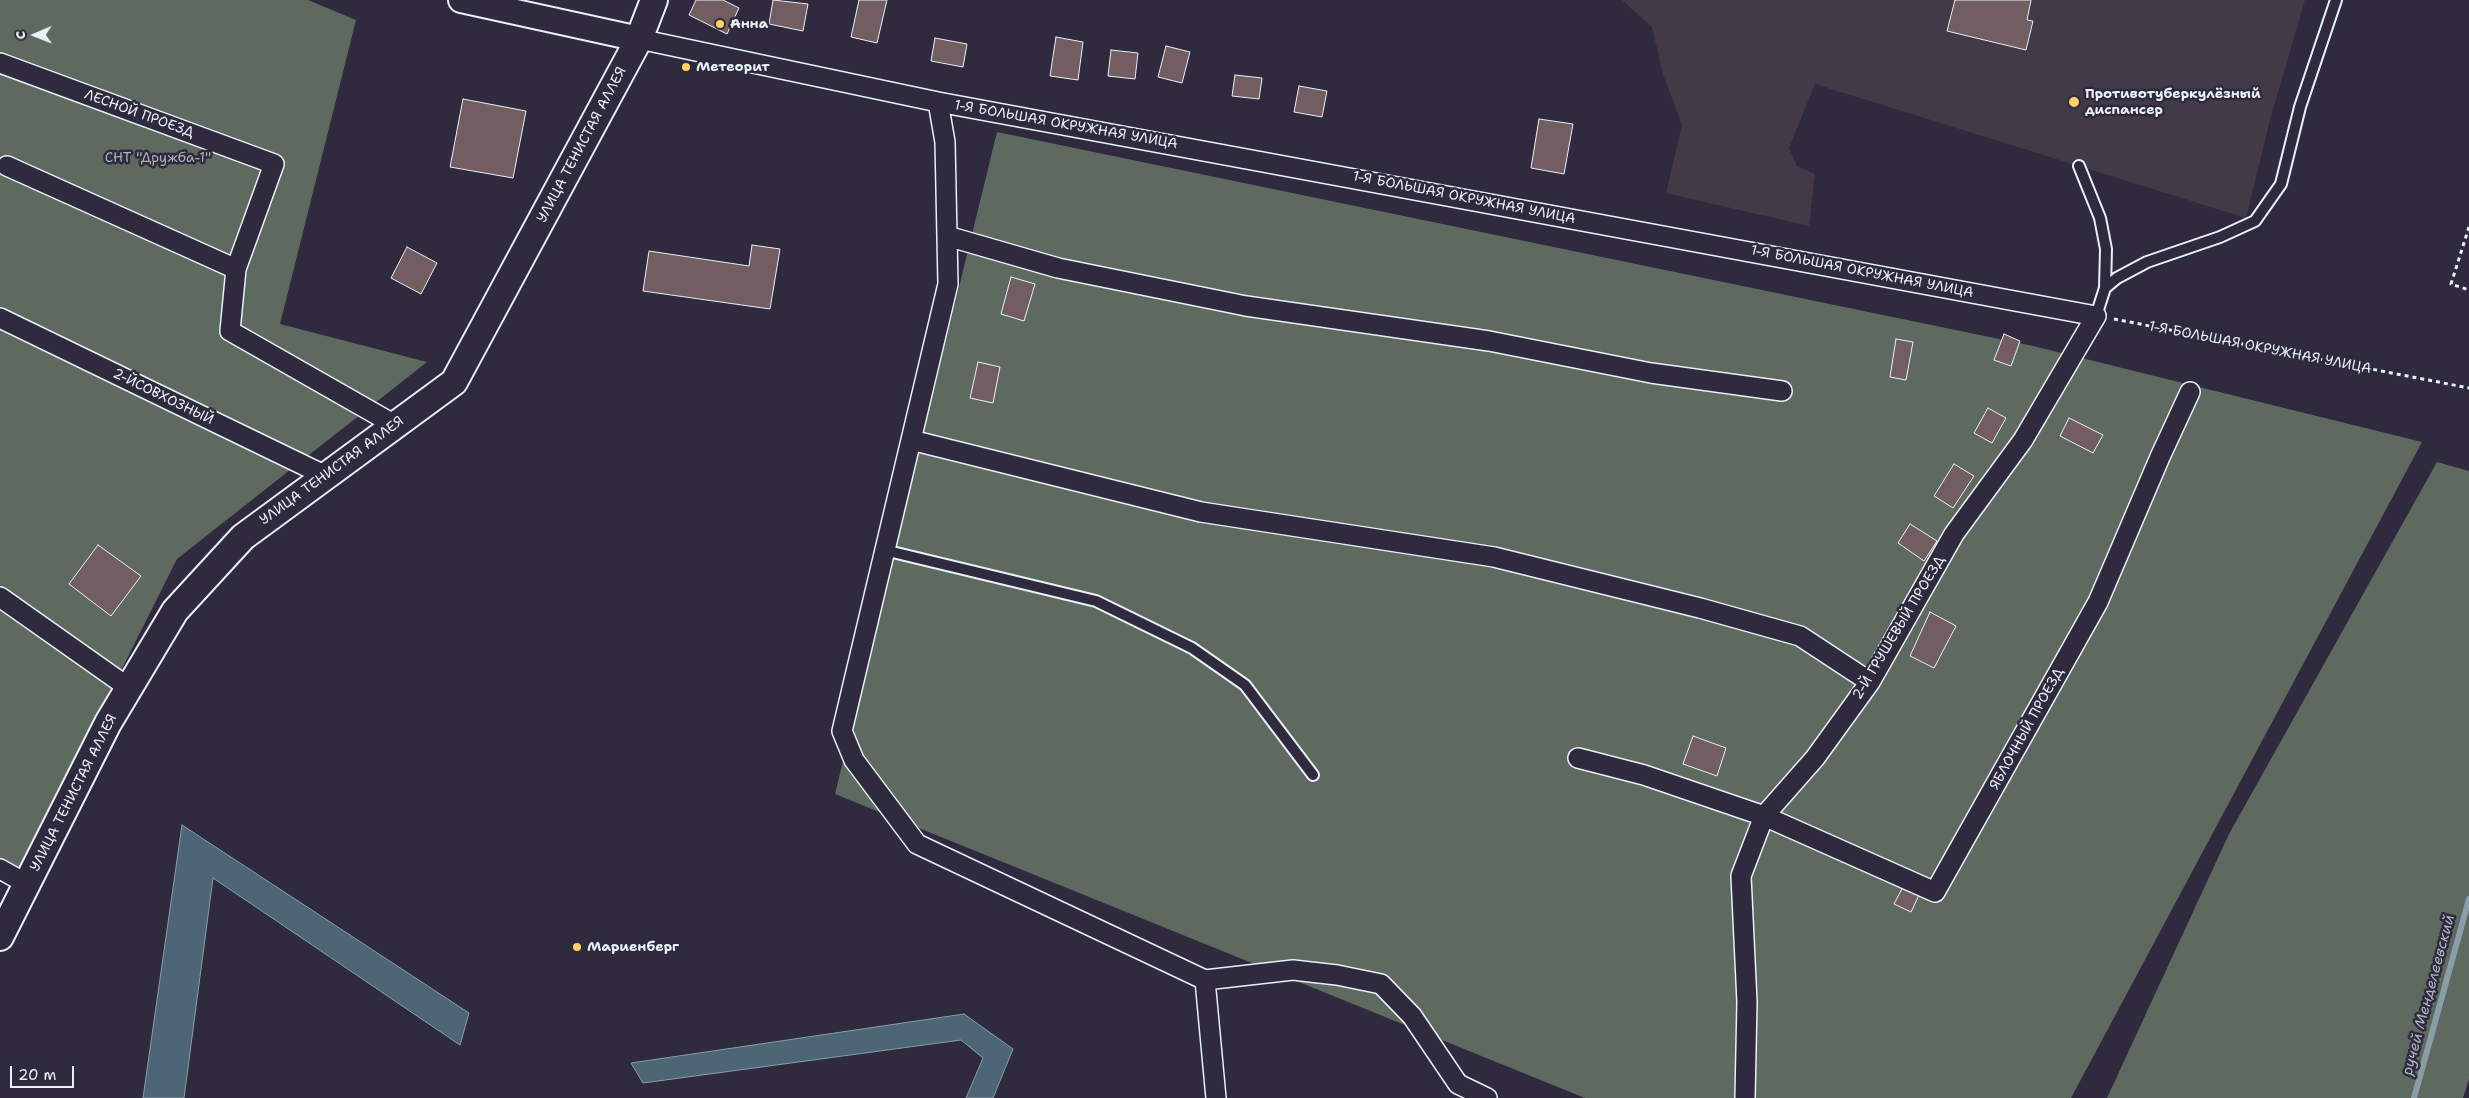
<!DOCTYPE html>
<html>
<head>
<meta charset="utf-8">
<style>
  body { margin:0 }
  #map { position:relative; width:2469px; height:1098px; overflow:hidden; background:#2f2a3d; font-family:"Shantell Sans",sans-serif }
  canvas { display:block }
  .north { position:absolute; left:10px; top:10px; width:50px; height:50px; -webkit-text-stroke:4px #2f2a3d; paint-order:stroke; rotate:269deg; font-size:14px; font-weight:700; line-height:20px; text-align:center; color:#e8f1f8 }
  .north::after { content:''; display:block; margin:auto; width:18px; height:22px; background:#e8f1f8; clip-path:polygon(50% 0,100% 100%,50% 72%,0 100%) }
  .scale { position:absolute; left:10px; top:1066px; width:64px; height:22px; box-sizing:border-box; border:2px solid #e8f1f8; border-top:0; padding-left:6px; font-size:15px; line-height:18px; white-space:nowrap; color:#e8f1f8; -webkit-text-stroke:4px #2f2a3d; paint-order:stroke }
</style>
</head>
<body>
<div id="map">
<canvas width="2469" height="1098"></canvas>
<div class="north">С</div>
<div class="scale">20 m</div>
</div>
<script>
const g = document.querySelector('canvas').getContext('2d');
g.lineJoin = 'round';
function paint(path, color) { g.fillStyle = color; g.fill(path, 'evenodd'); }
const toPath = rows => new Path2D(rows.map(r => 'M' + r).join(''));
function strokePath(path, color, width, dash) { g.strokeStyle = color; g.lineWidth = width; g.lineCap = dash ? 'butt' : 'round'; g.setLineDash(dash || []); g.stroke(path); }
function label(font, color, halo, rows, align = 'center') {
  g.font = font + ' "Shantell Sans",sans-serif'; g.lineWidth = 5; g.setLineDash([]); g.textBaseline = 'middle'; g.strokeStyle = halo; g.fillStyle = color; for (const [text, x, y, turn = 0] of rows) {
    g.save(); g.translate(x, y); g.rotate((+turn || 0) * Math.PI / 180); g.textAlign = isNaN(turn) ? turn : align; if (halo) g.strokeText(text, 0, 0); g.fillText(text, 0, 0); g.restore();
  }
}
paint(toPath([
  [1622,0,1955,0,1947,31,2025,50,2032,21,2027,20,2031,0,2305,0,2270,120,2246,218,1815,84,1789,148,1797,166,1815,174,1809,226,1666,193,1682,125,1663,74,1652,27]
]), '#433a48');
paint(toPath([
  [0,0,308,0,356,20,280,324,427,362,177,559,19,874,0,863],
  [997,132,2033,346,2422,442,2071,1098,1585,1098,835,794],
  [2437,462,2469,471,2469,1079,2463,1098,2107,1098,2229,834]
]), '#5e6a60');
const water = toPath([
  [182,825,469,1013,460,1045,213,878,184,1098,143,1098,182,825],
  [964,1014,1013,1049,993,1098,966,1098,983,1058,961,1040,643,1083,631,1063,964,1014]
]);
paint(water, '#4c6675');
strokePath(water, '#8a9ea9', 1);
strokePath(toPath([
  [2414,1098,2469,899]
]), '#8a9ea9', 6);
const building = toPath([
  [696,0,723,0,739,8,727,34,689,15,696,0],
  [773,0,808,4,803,31,769,24,773,0],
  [859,0,887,0,877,43,851,37,859,0],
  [1955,0,2031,0,2027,20,2033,21,2026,50,1947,31,1955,0],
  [1056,37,1083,42,1078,80,1050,76,1056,37],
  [935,38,967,44,963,67,931,61,935,38],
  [1166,46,1190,52,1182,83,1158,77,1166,46],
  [1111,50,1138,53,1135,79,1108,76,1111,50],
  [1235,75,1262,78,1259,99,1232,96,1235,75],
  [1299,86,1327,91,1322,117,1294,112,1299,86],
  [463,99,526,111,513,178,450,167,463,99],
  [1539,119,1573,124,1564,174,1531,168,1539,119],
  [752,245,780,249,770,309,643,291,649,251,749,266,752,245],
  [407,247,437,263,421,294,391,278,407,247],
  [1011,277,1035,284,1024,321,1001,314,1011,277],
  [2004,334,2020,341,2011,366,1994,360,2004,334],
  [1896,339,1913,342,1906,380,1890,377,1896,339],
  [978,362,1000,367,993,403,970,398,978,362],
  [1988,408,2006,418,1992,443,1974,433,1988,408],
  [2069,418,2103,435,2093,453,2060,436,2069,418],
  [1954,464,1974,476,1953,508,1934,496,1954,464],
  [1910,524,1937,541,1924,561,1898,543,1910,524],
  [98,545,141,576,111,616,69,584,98,545],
  [1930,612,1956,626,1934,668,1910,656,1930,612],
  [1693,736,1726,748,1717,776,1683,764,1693,736],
  [1904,885,1920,893,1911,912,1894,904,1904,885]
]);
paint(building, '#725e60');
strokePath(building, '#e8f1f8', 1);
const service = toPath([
  [2079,166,2100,218,2106,249,2105,288,2096,316],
  [2105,288,2117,278,2147,262,2220,237,2255,221,2281,184,2300,107,2336,0],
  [884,550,1096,601,1192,648,1245,685,1313,775]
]);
const minor = toPath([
  [639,39,938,102,2096,316,2023,440,1954,534,1870,682,1815,758,1764,816,1741,876,1747,1002,1745,1098],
  [0,63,274,164,236,269,230,331,395,425],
  [938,102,945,142,948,284,842,731,854,760,917,844,1205,980,1216,1098],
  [7,166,236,269],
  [947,236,1058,268,1246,306,1489,341,1651,373,1782,391],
  [0,318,326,476],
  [911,440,1201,512,1494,557,1700,608,1800,636,1870,682],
  [0,597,129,688],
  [1578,758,1644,775,1764,816,1935,892,2098,602,2160,457,2190,392],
  [0,869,27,884],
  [1205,980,1293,970,1337,975,1381,984,1412,1016,1458,1084,1487,1098]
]);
const tertiary = toPath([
  [461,0,639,39]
]);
const secondary = toPath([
  [0,937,108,723,175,611,243,537,454,382,639,39,654,0]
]);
strokePath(service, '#e8f1f8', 14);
strokePath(minor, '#e8f1f8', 22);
strokePath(tertiary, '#e8f1f8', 28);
strokePath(secondary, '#e8f1f8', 30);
strokePath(toPath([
  [2469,227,2451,284,2469,290],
  [2114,319,2469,388]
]), '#e8f1f8', 3, [4, 4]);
strokePath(service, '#2f2a3d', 10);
strokePath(minor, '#2f2a3d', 19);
strokePath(tertiary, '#2f2a3d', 24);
strokePath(secondary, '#2f2a3d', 26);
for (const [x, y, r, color] of [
  [720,24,5,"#ffd166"],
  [686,67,5,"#ffd166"],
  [2074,102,6,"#ffd166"],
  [577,947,5,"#ffd166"]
]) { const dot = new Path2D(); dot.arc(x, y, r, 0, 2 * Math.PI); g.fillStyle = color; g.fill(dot); strokePath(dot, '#2f2a3d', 2); }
label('bold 14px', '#e8f1f8', '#2f2a3d', [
  ["Анна",730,24],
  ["Метеорит",696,67],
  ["Противотуберкулёзный",2085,94],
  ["диспансер",2085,110],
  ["Мариенберг",587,947]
], 'left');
label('14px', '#e8f1f8', '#2f2a3d', [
  ["ЛЕСНОЙ ПРОЕЗД",139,114,20],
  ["1-Я БОЛЬШАЯ ОКРУЖНАЯ УЛИЦА",1066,125,10],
  ["УЛИЦА ТЕНИСТАЯ АЛЛЕЯ",582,145,-62],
  ["1-Я БОЛЬШАЯ ОКРУЖНАЯ УЛИЦА",1464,198,11],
  ["1-Я БОЛЬШАЯ ОКРУЖНАЯ УЛИЦА",1862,272,11],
  ["1-Я БОЛЬШАЯ ОКРУЖНАЯ УЛИЦА",2260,348,11],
  ["2-ЙСОВХОЗНЫЙ",163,397,26],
  ["УЛИЦА ТЕНИСТАЯ АЛЛЕЯ",332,471,-36],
  ["2-Й ГРУШЕВЫЙ ПРОЕЗД",1899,628,-59],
  ["ЯБЛОЧНЫЙ ПРОЕЗД",2027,729,-61],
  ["УЛИЦА ТЕНИСТАЯ АЛЛЕЯ",74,793,-63]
]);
label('14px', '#aab4b4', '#2f2a3d', [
  ["СНТ \"Дружба-1\"",158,158]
]);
label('italic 15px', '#aab9c4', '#2f2a3d', [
  ["ручей Менделеевский",2429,995,-75]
]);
</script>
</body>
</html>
